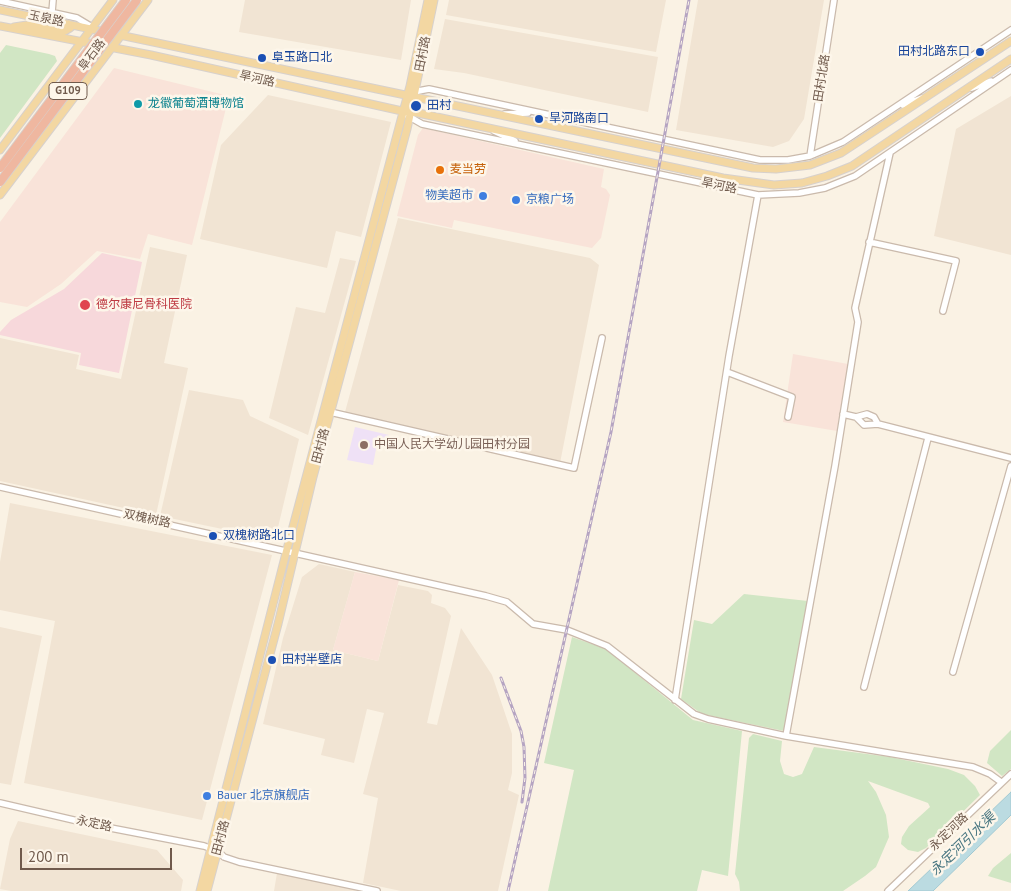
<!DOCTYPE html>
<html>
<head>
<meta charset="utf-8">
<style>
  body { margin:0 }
  #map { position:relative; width:1011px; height:891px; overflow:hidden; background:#faf2e4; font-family:"PT Sans",sans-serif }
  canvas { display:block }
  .scale { position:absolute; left:20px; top:848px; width:152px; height:22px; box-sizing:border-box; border:2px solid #705a4c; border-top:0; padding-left:6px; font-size:15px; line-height:18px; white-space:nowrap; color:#705a4c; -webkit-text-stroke:4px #fdf6ea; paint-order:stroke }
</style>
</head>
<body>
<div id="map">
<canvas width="1011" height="891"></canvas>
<div class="scale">200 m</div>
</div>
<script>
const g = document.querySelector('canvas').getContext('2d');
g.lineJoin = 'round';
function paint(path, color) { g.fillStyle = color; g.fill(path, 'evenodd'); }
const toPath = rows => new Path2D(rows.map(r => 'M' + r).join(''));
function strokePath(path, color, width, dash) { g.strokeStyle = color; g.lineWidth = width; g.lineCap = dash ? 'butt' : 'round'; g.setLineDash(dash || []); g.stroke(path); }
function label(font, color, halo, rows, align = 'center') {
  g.font = font + ' "PT Sans","Noto Sans SC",sans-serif'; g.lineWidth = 5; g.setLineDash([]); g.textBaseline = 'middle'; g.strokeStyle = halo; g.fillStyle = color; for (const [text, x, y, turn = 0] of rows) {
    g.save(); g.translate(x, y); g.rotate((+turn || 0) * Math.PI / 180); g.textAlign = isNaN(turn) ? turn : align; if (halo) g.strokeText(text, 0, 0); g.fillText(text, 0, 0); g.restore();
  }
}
paint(toPath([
  [245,0,411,0,401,60,239,32],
  [449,0,666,0,656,52,446,15],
  [698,0,824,0,804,119,789,141,773,147,676,130],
  [445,19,658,57,648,112,464,73,434,69],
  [268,95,391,122,361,237,336,231,327,268,200,239,221,145],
  [1011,96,1011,255,934,236,956,129],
  [398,218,590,258,599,265,560,463,345,412],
  [150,247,187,255,164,363,188,368,156,515,0,481,0,338,79,355,76,369,121,379],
  [340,258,356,261,308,435,269,418,296,307,325,313],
  [189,390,243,400,250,416,299,439,275,540,160,516],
  [10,503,272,555,202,820,24,783,55,621,0,610,0,562],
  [319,564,355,572,333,650,378,661,398,585,428,591,432,595,431,603,445,608,451,616,427,723,437,725,461,628,492,675,512,734,512,773,508,790,519,795,498,891,401,891,363,883,378,798,363,794,384,713,367,709,354,763,321,755,325,739,263,724,283,638,302,577],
  [0,627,42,636,11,785,0,783],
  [18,821,157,850,183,880,181,891,11,891,0,889,10,839],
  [277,873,362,891,274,891]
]), '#f1e4d3');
paint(toPath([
  [114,68,229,96,192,245,148,234,140,259,97,251,61,284,27,307,0,302,0,222],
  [423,128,604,169,601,187,606,189,610,195,601,238,592,248,454,220,452,228,397,216,418,135],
  [793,354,848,364,837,431,783,422],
  [355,572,399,580,378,661,333,650]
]), '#f9e3d9');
paint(toPath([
  [355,427,389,435,386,447,377,444,373,465,347,460]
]), '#efe1f6');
paint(toPath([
  [102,253,142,262,119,373,79,365,81,353,0,335,0,332,11,320,64,289]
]), '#f7d8db');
paint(toPath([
  [6,45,49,54,55,56,57,61,0,138,0,53],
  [744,594,808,601,784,731,702,714,681,699,694,620,712,624],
  [572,637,606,649,693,720,742,731,728,876,702,870,697,891,548,891,574,770,544,763],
  [1011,730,1011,769,1002,776,987,763,990,751],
  [753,734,782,741,780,761,784,774,793,777,802,774,814,747,890,757,948,769,964,775,975,786,980,795,926,848,918,852,908,850,901,844,902,837,909,826,930,807,928,803,868,781,876,792,886,815,889,837,876,867,865,876,843,891,740,891,739,882,735,874,749,738],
  [1011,853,1011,883,988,876,993,868]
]), '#d1e6c4');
const water = toPath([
  [1011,792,1011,815,933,891,908,891,1011,792]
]);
paint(water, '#bbdbe1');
strokePath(water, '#a2c9d2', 1);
const minor = toPath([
  [0,1,77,18,92,27],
  [52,12,53,0],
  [972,88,991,81],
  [413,92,429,89,760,160,788,160,810,156,843,142,1011,30],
  [903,105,922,98],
  [505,114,528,113],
  [408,116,422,124,758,195,799,193,825,188,855,176,1011,70],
  [494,131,515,141],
  [810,156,834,0],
  [869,242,956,261,943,311],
  [727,372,792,397,788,417],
  [330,412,574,468,602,338],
  [843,414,856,417,864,425,878,424,1011,458],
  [856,417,867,414,874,417,878,424],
  [0,487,486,596,507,602,533,624,567,630,607,646,694,714,708,719,786,736,973,767,990,774,1001,782],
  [953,672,1011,466],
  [864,687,928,438],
  [675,700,729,356,758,195],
  [786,736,835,466,858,322,855,308,890,153],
  [0,803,95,825,204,846,218,851,224,857,239,862,377,891],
  [888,891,1011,774]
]);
const major = toPath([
  [0,10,753,168,776,169,810,165,841,153,1011,41],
  [0,26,151,55,402,111,418,113,723,178,774,185,802,183,827,176,852,166,1011,59],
  [14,27,27,25,63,32,70,28,68,24],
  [0,150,113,0],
  [0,195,148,0],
  [200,891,287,549,410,86,428,0],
  [207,891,278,624,313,477,407,129,434,0]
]);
strokePath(minor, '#cabaac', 8);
strokePath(major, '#d7d1cd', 9);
strokePath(minor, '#fff', 5.5);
strokePath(major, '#f3d7a2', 7);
const rail = toPath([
  [501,678,521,731,524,747,525,778,522,802],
  [508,891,611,432,689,0]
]);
strokePath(rail, '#b5a4c2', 3);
strokePath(rail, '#fdf6ea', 1, [4]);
const highwayBridge = toPath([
  [0,168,126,0],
  [0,182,137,0]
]);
strokePath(highwayBridge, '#d7d1cd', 10, []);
strokePath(highwayBridge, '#efb7a0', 8);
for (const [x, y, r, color] of [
  [980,52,5,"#1a4fb4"],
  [262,58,5,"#1a4fb4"],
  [138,104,5,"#0f9aa8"],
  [416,106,6,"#1a4fb4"],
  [539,119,5,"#1a4fb4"],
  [440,170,5,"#e8710a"],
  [483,196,5,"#3f7fe0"],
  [516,200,5,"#3f7fe0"],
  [85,305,6,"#e0444e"],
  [364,445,5,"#8d6e63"],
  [213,536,5,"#1a4fb4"],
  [272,660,5,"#1a4fb4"],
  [207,796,5,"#3f7fe0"]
]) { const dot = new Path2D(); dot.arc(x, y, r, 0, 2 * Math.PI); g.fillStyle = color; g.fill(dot); strokePath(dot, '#fdf6ea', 2); }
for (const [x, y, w] of [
  [68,91,38]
]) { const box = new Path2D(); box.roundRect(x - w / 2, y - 8.5, w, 17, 4); g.fillStyle = '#fdf6ea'; g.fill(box); strokePath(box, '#705a4c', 1); }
label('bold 11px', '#705a4c', null, [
  ["G109",68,91]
]);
label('12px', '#705a4c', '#fdf6ea', [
  ["玉泉路",46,19,12],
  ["田村路",423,54,-79],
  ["阜石路",92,55,-53],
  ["田村北路",822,78,-81],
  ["旱河路",257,79,13],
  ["旱河路",719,186,12],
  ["田村路",321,446,-75],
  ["双槐树路",147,519,12],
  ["永定路",94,824,12],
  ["永定河路",949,832,-44],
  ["田村路",221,838,-75]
]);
label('12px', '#164399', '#fdf6ea', [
  ["田村北路东口",970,52,"right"],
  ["阜玉路口北",272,58],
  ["田村",427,106],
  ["旱河路南口",549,119],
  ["双槐树路北口",223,536],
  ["田村半壁店",282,660]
], 'left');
label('12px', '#0d838f', '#fdf6ea', [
  ["龙徽葡萄酒博物馆",148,104]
], 'left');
label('12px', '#c56008', '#fdf6ea', [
  ["麦当劳",450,170]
], 'left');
label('12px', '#366cbe', '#fdf6ea', [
  ["物美超市",473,196,"right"],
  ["京粮广场",526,200],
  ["Bauer 北京旗舰店",217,796]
], 'left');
label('12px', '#be3a42', '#fdf6ea', [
  ["德尔康尼骨科医院",96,305]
], 'left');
label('12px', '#785e54', '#fdf6ea', [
  ["中国人民大学幼儿园田村分园",374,445]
], 'left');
label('italic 14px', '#487681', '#fdf6ea', [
  ["永定河引水渠",963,844,-44]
]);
</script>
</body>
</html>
